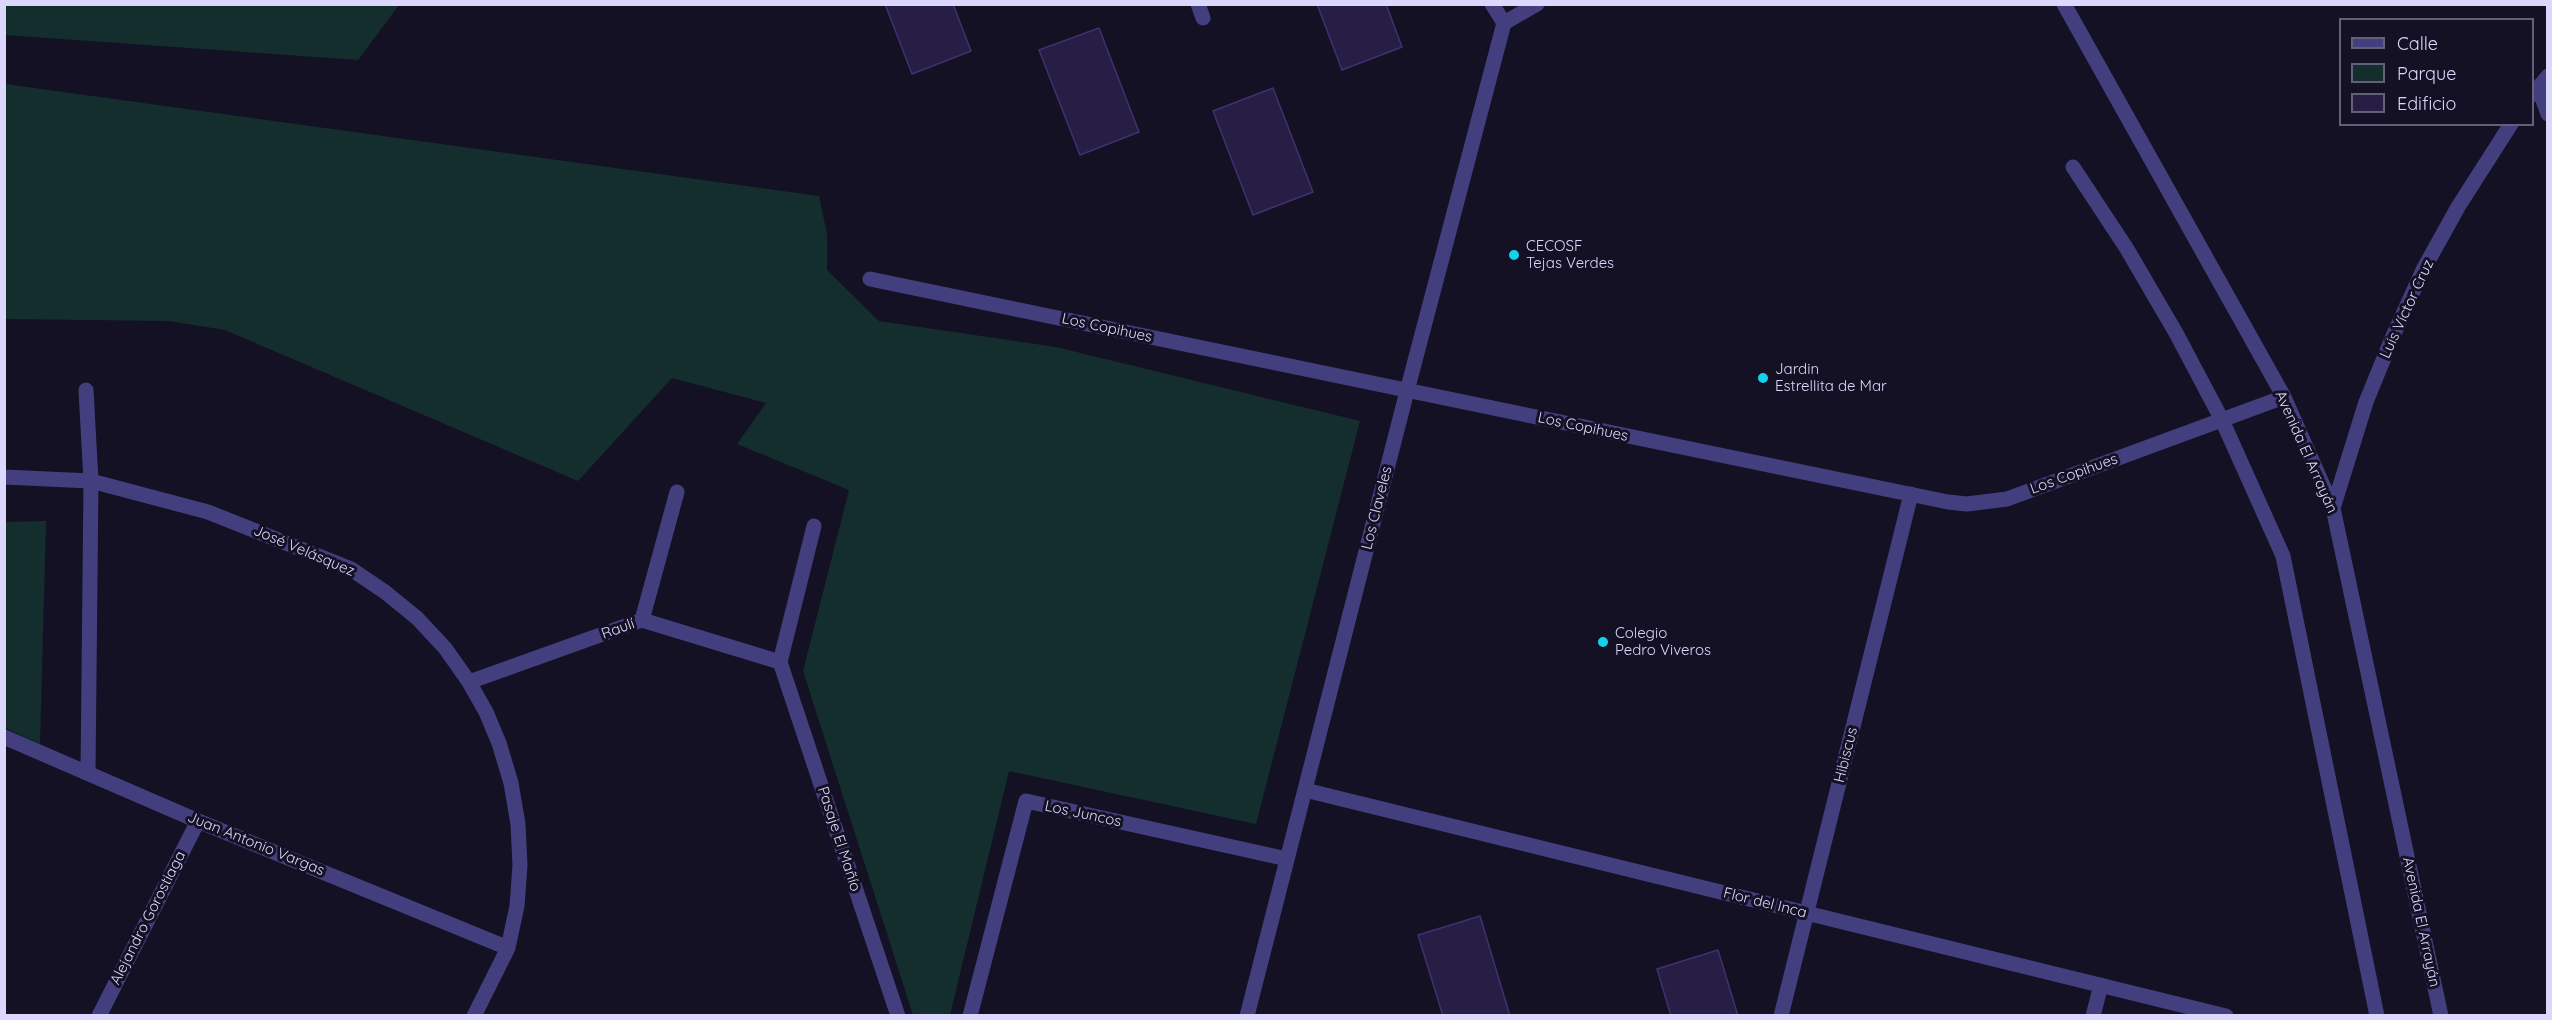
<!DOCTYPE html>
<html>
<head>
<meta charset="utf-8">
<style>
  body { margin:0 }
  #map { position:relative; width:2552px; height:1020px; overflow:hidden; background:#141124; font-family:Quicksand,sans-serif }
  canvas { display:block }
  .frame { position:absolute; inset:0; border:6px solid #dcd7fc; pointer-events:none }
  .legend { position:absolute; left:2339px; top:18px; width:195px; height:108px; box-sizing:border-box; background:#141124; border:2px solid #64607a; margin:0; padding:8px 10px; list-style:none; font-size:18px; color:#dcd7fc }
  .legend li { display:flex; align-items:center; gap:12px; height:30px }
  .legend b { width:30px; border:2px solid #64607a }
</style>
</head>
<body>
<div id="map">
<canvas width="2552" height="1020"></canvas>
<div class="frame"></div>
<ul class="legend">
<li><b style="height:8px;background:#433f7f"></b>Calle</li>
<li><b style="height:16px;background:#142e2d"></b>Parque</li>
<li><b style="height:16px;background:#261e44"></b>Edificio</li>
</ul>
</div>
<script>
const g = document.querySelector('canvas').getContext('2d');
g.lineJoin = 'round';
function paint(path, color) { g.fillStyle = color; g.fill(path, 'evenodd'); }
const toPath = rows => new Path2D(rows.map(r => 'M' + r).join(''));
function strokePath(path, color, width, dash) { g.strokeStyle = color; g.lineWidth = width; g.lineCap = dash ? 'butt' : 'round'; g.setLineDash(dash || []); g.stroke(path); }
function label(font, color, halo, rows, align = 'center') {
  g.font = font + ' Quicksand,sans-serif'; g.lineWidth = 6; g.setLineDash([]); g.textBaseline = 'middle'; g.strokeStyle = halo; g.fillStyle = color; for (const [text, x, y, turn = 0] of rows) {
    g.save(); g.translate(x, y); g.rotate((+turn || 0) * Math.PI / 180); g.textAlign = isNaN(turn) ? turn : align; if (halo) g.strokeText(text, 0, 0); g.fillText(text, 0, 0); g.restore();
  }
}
paint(toPath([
  [4,5,5,4,399,5,358,60,5,35],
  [5,84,819,196,827,234,827,270,879,321,1056,347,1360,421,1256,824,1009,771,950,1015,913,1015,803,671,849,490,737,444,766,403,672,378,578,481,225,330,168,321,5,319],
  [46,521,40,744,5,728,4,522]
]), '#142e2d');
const building = toPath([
  [885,4,953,4,971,51,912,74,885,4],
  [1317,4,1386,4,1402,47,1342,70,1317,4],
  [1099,28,1139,132,1080,155,1039,50,1099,28],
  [1273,88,1313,192,1253,215,1213,111,1273,88],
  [1480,916,1510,1016,1443,1016,1418,935,1480,916],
  [1718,950,1738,1016,1671,1016,1657,969,1718,950]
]);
paint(building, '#261e44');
strokePath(building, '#3f326e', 1.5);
strokePath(toPath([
  [1198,4,1203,18],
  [2064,4,2284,397,2333,508,2441,1016],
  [1504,23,1537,4],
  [2538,87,2548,114],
  [2532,95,2548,76],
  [2073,167,2127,249,2176,333,2222,420,2283,556,2377,1016],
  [870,279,1715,454,1948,502,1967,504,2007,499,2284,397],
  [86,390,91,481,88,773],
  [4,477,91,481,208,512,351,569,385,592,417,618,445,648,469,682,486,712,499,743,511,783,518,824,520,865,517,906,508,948,474,1016],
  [2333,508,2366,402,2393,336,2423,270,2458,207,2511,124],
  [642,620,780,662,898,1016],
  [642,620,677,492],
  [780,662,814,526],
  [469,682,642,620],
  [4,737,198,821,508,948],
  [1305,790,2226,1016],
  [99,1016,198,821],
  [970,1016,1026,801,1287,859],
  [1247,1016,1407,391,1504,23,1492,4],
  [1781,1016,1911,494],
  [2093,1016,2101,985]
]), '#433f7f', 15);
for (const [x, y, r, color] of [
  [1514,255,6,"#12d2ec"],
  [1763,378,6,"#12d2ec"],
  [1603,642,6,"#12d2ec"]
]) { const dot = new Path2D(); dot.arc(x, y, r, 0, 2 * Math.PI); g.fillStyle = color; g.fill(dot); strokePath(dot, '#141124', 2); }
label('15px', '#dcd7fc', '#141124', [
  ["CECOSF",1526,246],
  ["Tejas Verdes",1526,263],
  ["Jardin",1775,369],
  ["Estrellita de Mar",1775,386],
  ["Colegio",1615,633],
  ["Pedro Viveros",1615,650]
], 'left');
label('15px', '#dcd7fc', '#141124', [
  ["Luis Víctor Cruz",2407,309,-65],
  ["Los Copihues",1107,328,12],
  ["Los Copihues",1583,427,12],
  ["Avenida El Arrayán",2306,452,66],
  ["Los Copihues",2074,474,-20],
  ["Los Claveles",1377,508,-76],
  ["José Velásquez",304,551,23],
  ["Raulí",618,629,-20],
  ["Hibiscus",1846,755,-76],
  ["Los Juncos",1083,814,12],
  ["Pasaje El Mañío",839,839,72],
  ["Juan Antonio Vargas",256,844,22],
  ["Flor del Inca",1765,903,14],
  ["Alejandro Gorostiaga",148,918,-63],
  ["Avenida El Arrayán",2421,922,78]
]);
</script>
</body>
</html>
